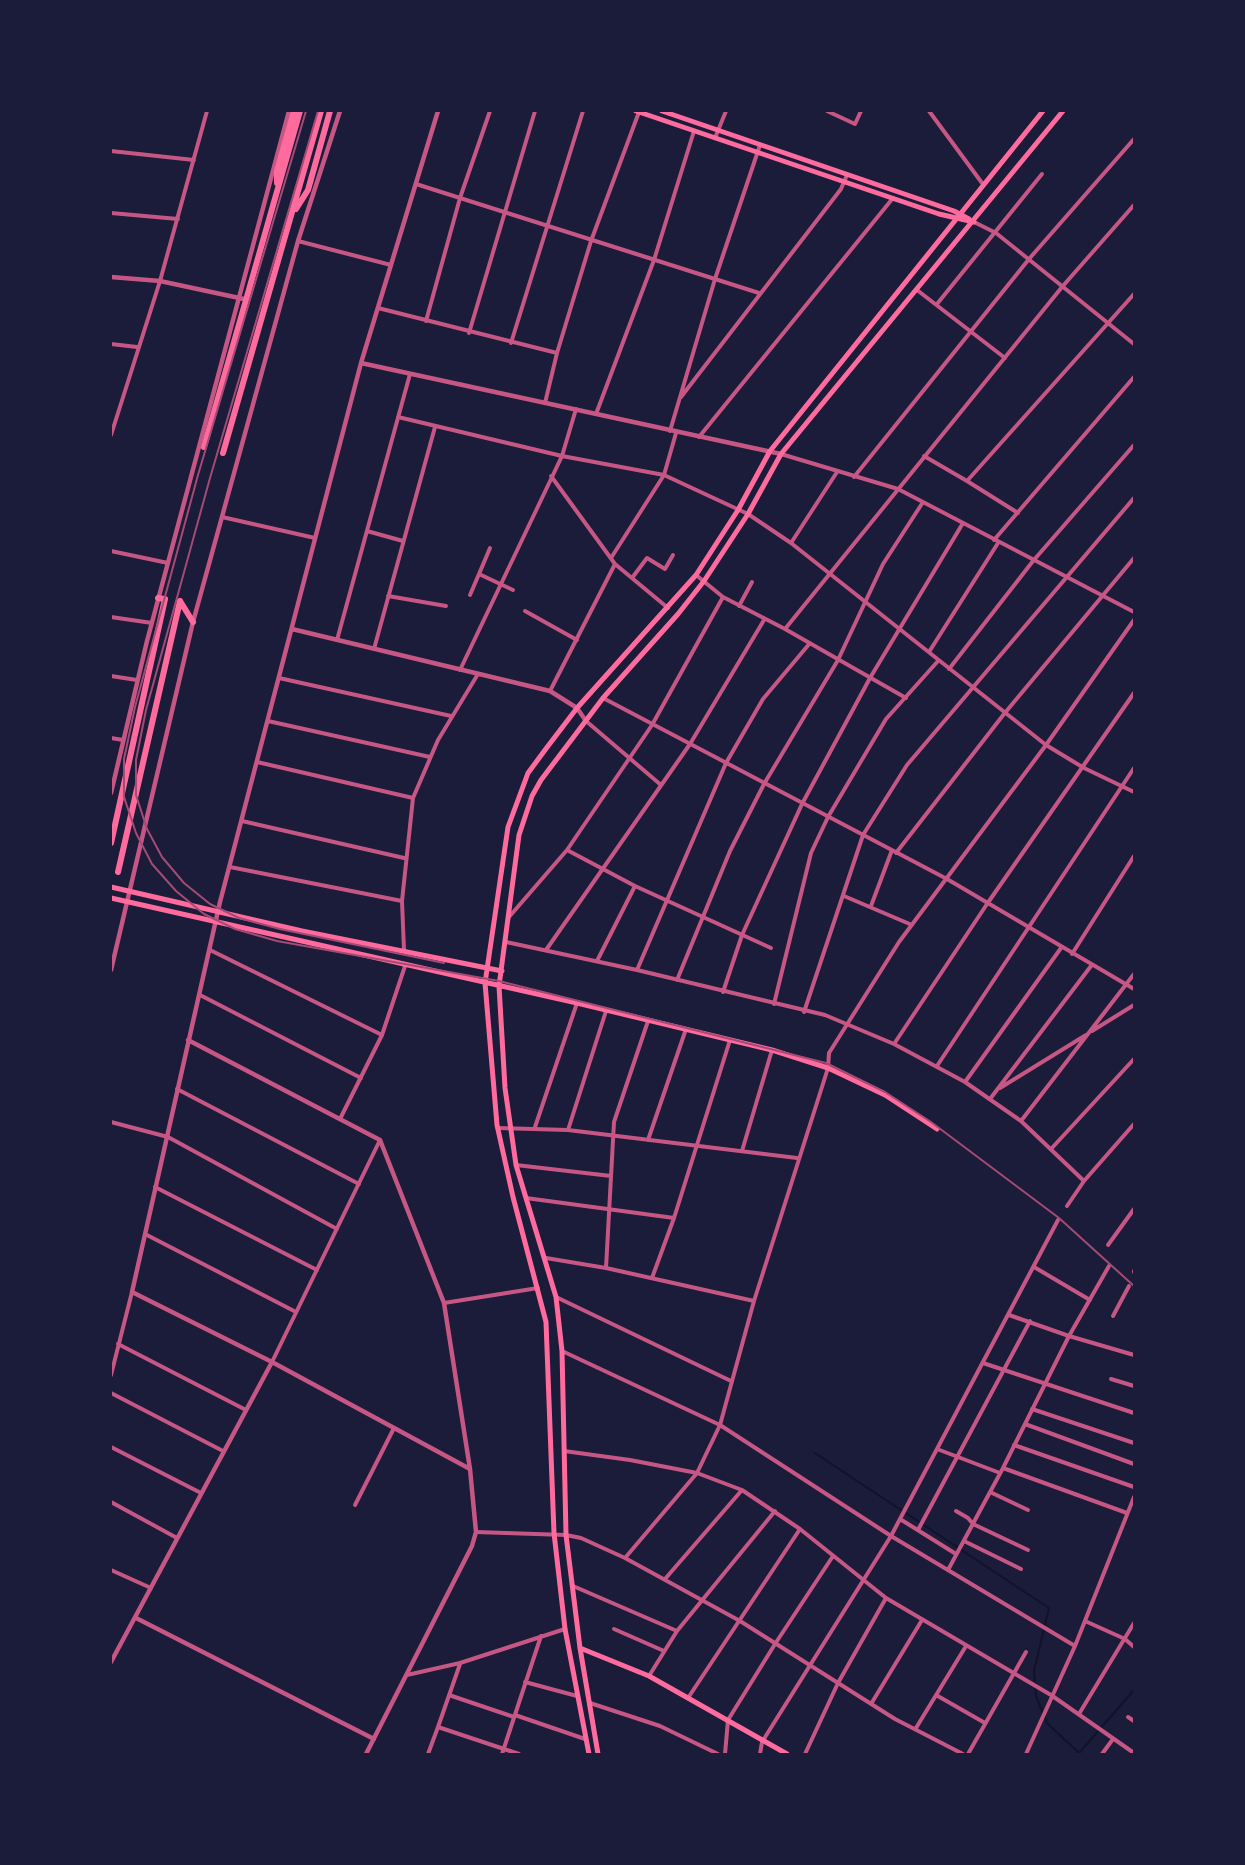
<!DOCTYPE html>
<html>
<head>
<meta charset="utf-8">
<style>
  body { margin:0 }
  #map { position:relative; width:1245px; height:1865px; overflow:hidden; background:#1b1b3a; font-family:Mulish,sans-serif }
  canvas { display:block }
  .frame { position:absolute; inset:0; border:112px solid #1b1b3a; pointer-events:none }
</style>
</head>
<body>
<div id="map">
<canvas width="1245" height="1865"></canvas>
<div class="frame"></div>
</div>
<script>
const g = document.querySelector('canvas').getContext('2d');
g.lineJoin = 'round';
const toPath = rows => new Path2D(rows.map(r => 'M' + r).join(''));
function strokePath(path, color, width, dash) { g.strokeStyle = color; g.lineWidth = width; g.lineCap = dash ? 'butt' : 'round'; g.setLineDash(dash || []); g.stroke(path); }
strokePath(toPath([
  [815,1453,1049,1608,1034,1671,1036,1696,1047,1723,1080,1754],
  [1079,1753,1134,1690]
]), '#12122b', 2);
strokePath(toPath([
  [827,111,855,124,861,111],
  [929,111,982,183],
  [715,138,726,111],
  [111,151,194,160],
  [416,184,759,293],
  [111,213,178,219],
  [974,222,996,233,1134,344],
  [298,241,391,265],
  [917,290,1005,358],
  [937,304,1042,174],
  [378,308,557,353],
  [426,321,460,198,490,111],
  [469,333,535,111],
  [511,343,583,111],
  [111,344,137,347],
  [681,397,841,189,847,175],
  [545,403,557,353,591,241,639,112],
  [596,414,654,260,694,131],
  [398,417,562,456,664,475,748,514,791,543,1046,745,1084,768,1134,792],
  [670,431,715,279,760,145],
  [111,435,160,281,207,111],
  [699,437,893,198],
  [781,454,898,489,1134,612],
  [924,456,967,481,1134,294],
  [551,476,615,564,668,608],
  [854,477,1029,259,1134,139],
  [967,481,1018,513],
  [222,517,315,538],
  [367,531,403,541],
  [994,540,1134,377],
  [791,543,837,472],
  [490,548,479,574,513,590],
  [111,551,168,563],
  [611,558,664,475,676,433],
  [696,575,723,597,785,629,906,698],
  [632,578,647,558,665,569,673,555],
  [470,595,479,574],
  [388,596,446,606],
  [739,606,752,582],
  [525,611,577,640],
  [111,617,152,623],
  [785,629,1062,287,1134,205],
  [337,640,410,374],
  [374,649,435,427],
  [929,652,998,543],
  [949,669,1033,561,1134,445],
  [460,670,562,456,576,409],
  [111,676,137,680],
  [279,678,451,716],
  [550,691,615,564],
  [603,698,947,879,1134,989],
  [268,721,430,757],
  [586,721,661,785],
  [111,738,123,740],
  [257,762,413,798],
  [242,821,404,858],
  [567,850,635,886,771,948],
  [896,853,1004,714,1134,558],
  [230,867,402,901],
  [844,896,912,925],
  [871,906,892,850],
  [509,917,567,850,652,725,723,597],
  [506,942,637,970,825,1015,894,1044,965,1082,1021,1121,1084,1181],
  [210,950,382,1035],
  [404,950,402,901,413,798,438,740,478,674],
  [546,950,690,744,764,620],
  [1072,954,1134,856],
  [597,961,635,886],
  [637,970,726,763,763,699,810,643],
  [677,980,730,851,764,784,838,660,883,564,923,502],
  [723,992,742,935,802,804,870,678,963,523],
  [200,995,361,1078],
  [774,1004,811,853,828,817,886,719,938,661],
  [804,1012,863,835,907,765,1134,498],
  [1092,1031,1134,1005],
  [894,1044,987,904,1134,693],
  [937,1066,1134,768],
  [965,1082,1061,948],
  [1000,1088,1086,1035],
  [177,1089,359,1184],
  [990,1099,1091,966],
  [340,1119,382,1035,405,966],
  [1021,1121,1134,974],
  [111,1122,168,1137,337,1229],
  [535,1127,577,1003],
  [498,1128,568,1130,797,1158],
  [568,1130,606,1011],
  [648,1140,686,1029],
  [1051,1149,1134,1059],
  [742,1151,772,1050],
  [516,1165,611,1176],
  [155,1187,317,1270],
  [526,1198,674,1218],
  [1067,1206,1084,1181,1134,1124],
  [145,1234,296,1312],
  [1108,1245,1134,1209],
  [546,1258,606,1268,754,1301],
  [1034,1267,1090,1300],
  [606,1268,614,1122,648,1021],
  [1134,1272,1134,1271],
  [652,1278,674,1218,730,1040],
  [556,1297,731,1381],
  [444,1303,538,1288],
  [1009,1315,1069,1336,1134,1355],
  [1113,1316,1129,1286],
  [118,1344,246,1410],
  [562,1351,720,1425,891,1536,1075,1646],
  [272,1362,380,1140],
  [983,1363,1134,1413],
  [111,1375,132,1292],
  [1111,1379,1134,1386],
  [111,1393,223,1451],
  [1032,1409,1134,1443],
  [1025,1424,1134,1464],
  [1014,1445,1134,1487],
  [111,1447,201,1493],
  [937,1449,1000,1473],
  [564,1451,630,1460,697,1473,742,1490,800,1529,886,1598,1051,1695,1134,1753],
  [1003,1468,1127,1513],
  [990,1492,1028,1510],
  [111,1502,177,1538],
  [355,1505,394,1428],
  [956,1511,968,1518,973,1524,1028,1550],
  [900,1519,956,1554],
  [918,1530,1030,1321],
  [476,1532,566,1535,581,1538,625,1558,740,1621,895,1719,963,1754],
  [964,1541,1021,1569],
  [625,1558,697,1473,720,1425,754,1301,828,1068,829,1053,899,942,1046,745,1134,620],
  [111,1570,151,1588],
  [948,1570,1003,1468,1069,1336,1109,1266],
  [665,1579,742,1490],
  [573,1586,677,1631],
  [1085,1621,1125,1639,1134,1647],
  [614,1629,664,1651],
  [460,1664,438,1727,519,1754],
  [407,1675,460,1663,565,1629],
  [649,1676,677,1631,775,1511],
  [525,1682,577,1696],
  [449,1695,514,1717],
  [936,1695,985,1723],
  [688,1698,800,1529],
  [590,1703,660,1726,718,1754],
  [871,1704,922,1620],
  [1079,1714,1134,1623],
  [515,1715,585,1739],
  [1128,1717,1134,1721],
  [916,1728,966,1646],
  [428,1754,438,1727],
  [502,1754,541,1636],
  [725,1754,728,1720,775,1644,833,1556],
  [760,1754,762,1742,891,1536,1058,1220],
  [805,1754,838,1683,886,1598],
  [968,1754,1026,1652],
  [1026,1754,1075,1646,1134,1497],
  [1102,1754,1113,1739]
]), '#c65784', 4);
strokePath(toPath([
  [438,111,361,363,220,902,132,1292,272,1362,470,1469],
  [111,277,160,281,244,299],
  [361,363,781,454],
  [292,629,550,691,577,708,586,721],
  [111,793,147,641,289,111],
  [111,970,193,622,298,241,340,111],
  [188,1040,380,1140,444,1303,470,1469,476,1532,472,1546,366,1754],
  [136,1618,374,1739],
  [111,1662,272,1362]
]), '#c65784', 4.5);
strokePath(toPath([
  [636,111,939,214,974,222],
  [662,111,954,211,969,219],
  [111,887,302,931,502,971],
  [111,898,577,1003,772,1050,828,1068,885,1095,937,1129],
  [580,1648,649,1676,787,1754],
  [589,1754,565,1629,554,1533,546,1322,513,1197,497,1125,485,983,508,827,528,773,545,750,577,708,696,575,738,510,770,451,1043,111],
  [598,1754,580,1648,566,1535,562,1351,556,1297,516,1165,505,1088,499,986,519,835,532,796,541,780,603,698,678,614,704,581,748,514,781,454,1063,111]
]), '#ff6b9d', 5);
strokePath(toPath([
  [277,183,277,171,294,111],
  [296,209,308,190,330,111],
  [204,447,300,111],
  [223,453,321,111],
  [180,601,193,622],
  [111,843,165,599,158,598],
  [118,872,180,601]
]), '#ff6b9d', 6);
strokePath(toPath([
  [306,111,198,475,135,707,124,759,124,797,136,833,152,864,176,891,204,914,235,929,277,941,499,981,826,1063,885,1092,931,1122,1059,1218,1134,1286],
  [318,111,210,478,146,710,136,760,136,795,147,829,162,857,184,883,210,904,239,918,280,929,444,963]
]), '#a44b75', 2);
</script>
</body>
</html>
